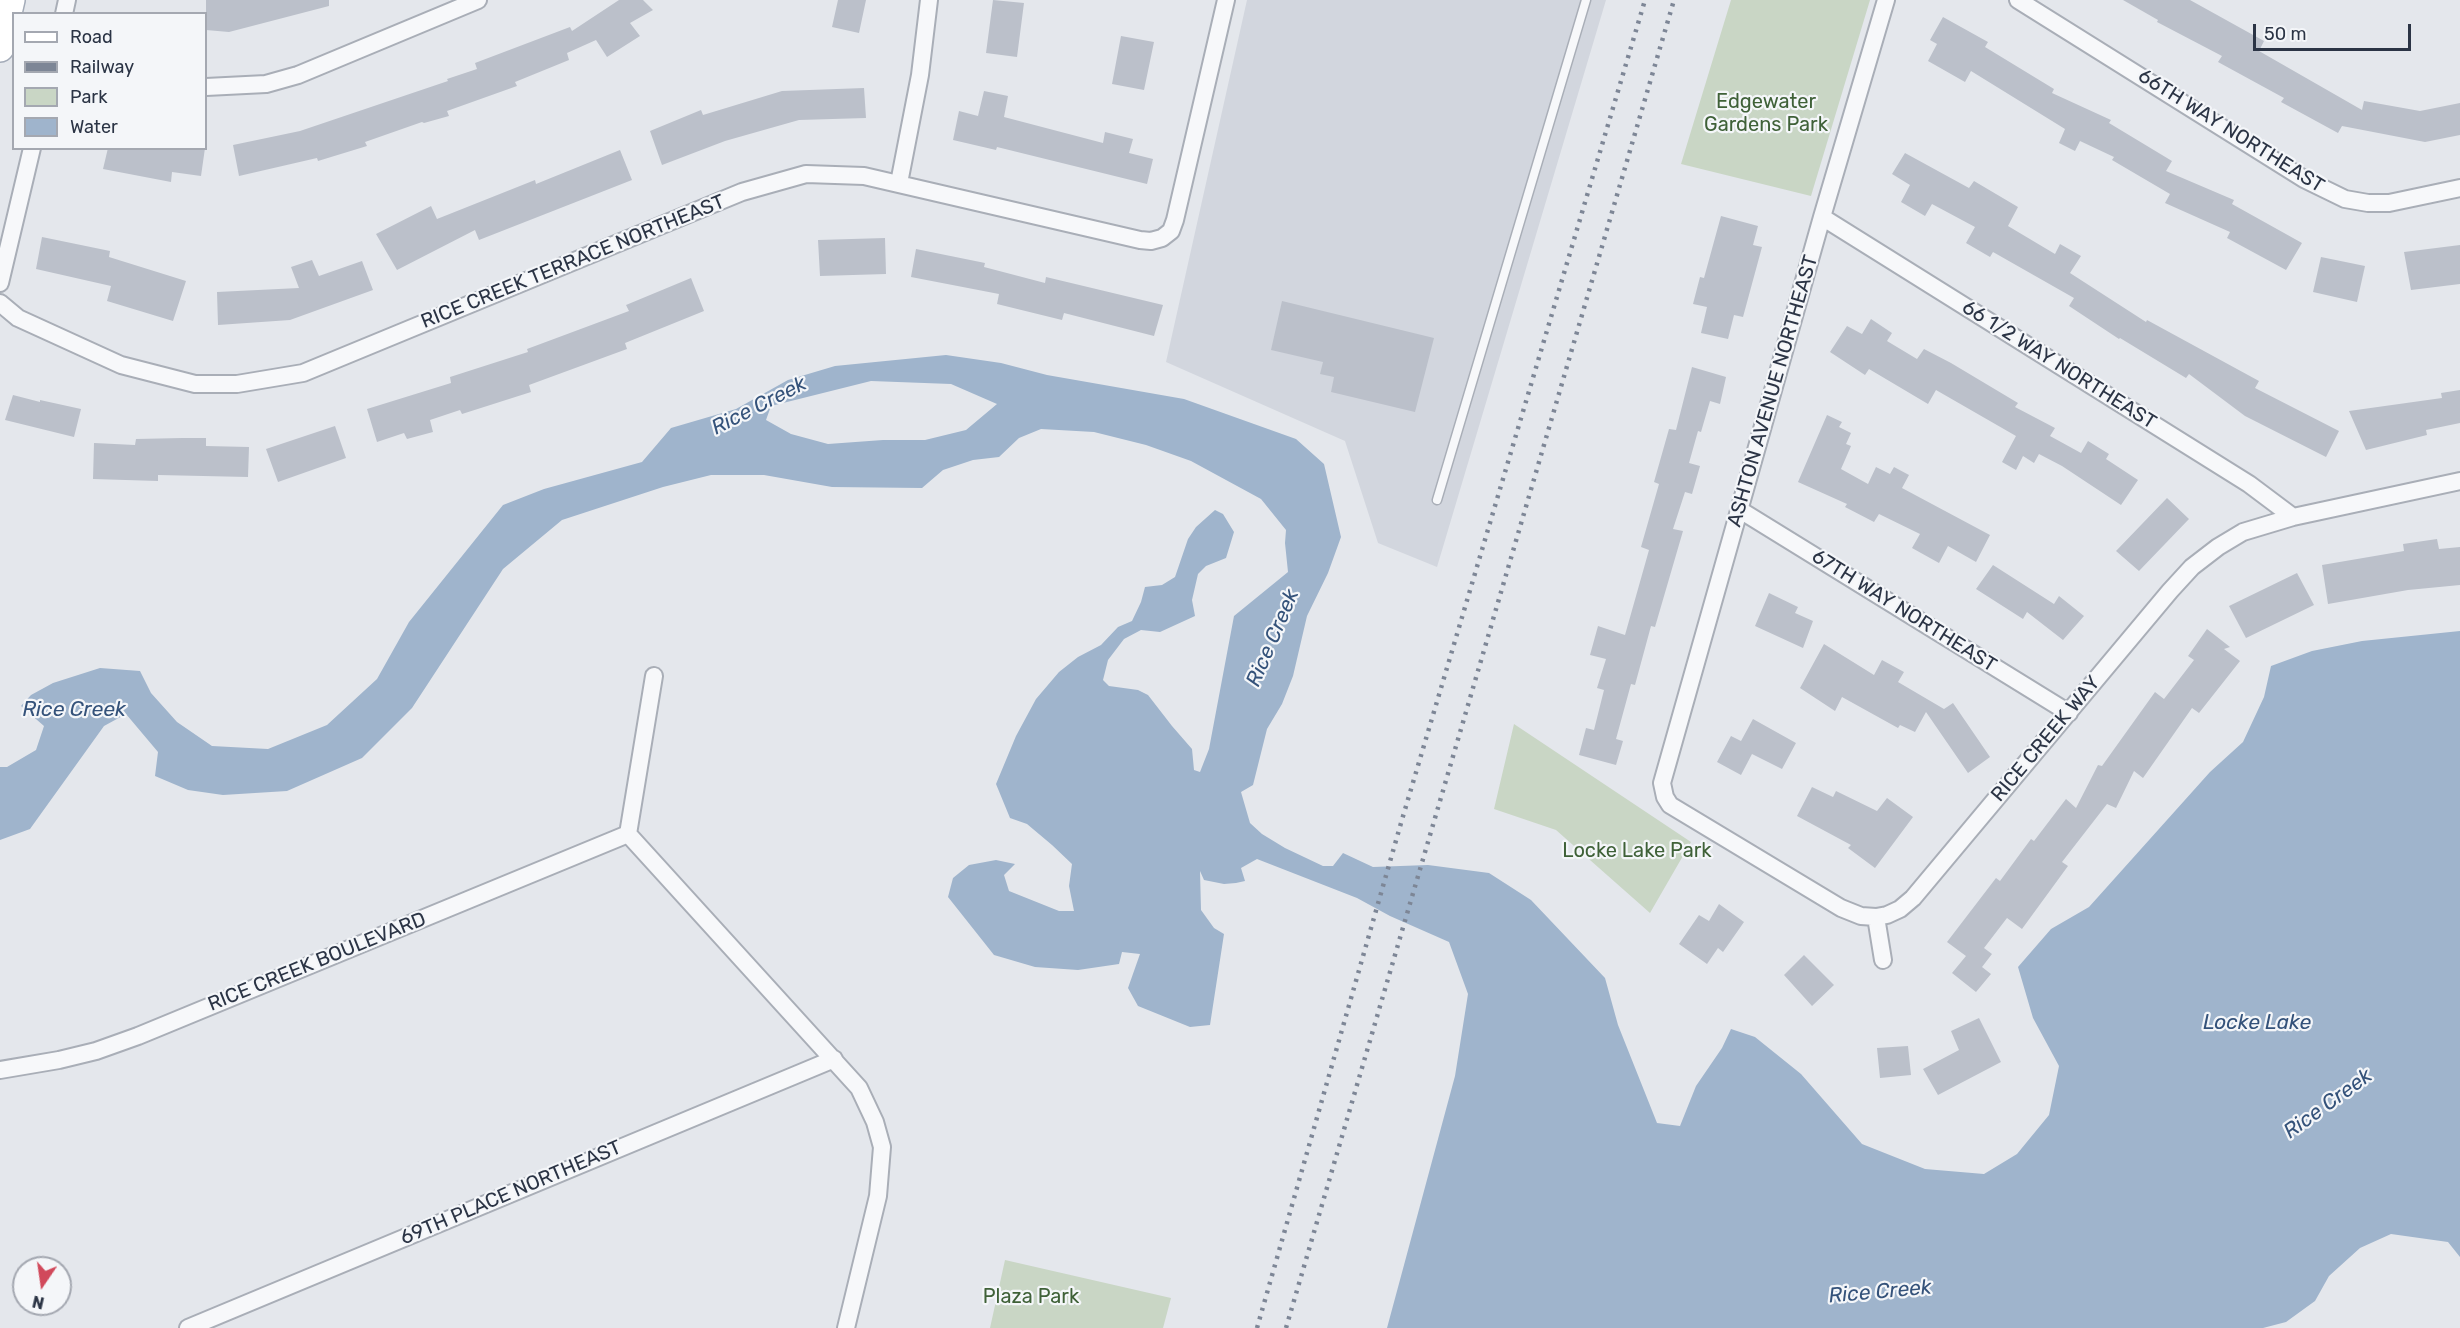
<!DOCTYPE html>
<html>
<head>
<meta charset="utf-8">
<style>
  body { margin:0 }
  #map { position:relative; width:2460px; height:1328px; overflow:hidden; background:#e4e7ec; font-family:Rubik,sans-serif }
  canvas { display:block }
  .legend { position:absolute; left:12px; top:12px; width:195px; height:138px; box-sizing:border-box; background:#f4f6f9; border:2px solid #a4a8b1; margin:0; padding:8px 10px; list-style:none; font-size:18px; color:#2b3445 }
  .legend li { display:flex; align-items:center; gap:12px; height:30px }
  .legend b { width:30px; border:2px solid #a4a8b1 }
  .north { position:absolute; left:12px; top:1256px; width:60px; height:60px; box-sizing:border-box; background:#f4f6f9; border:2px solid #a4a8b1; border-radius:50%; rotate:193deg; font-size:16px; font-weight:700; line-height:24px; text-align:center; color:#2b3445 }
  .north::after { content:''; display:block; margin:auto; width:21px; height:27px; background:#d1495b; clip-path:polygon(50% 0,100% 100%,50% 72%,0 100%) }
  .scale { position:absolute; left:2253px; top:24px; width:158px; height:27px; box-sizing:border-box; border:3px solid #2b3445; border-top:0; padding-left:8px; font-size:18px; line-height:21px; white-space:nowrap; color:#2b3445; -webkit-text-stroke:4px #f4f6f9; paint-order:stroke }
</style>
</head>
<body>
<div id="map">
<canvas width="2460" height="1328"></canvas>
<ul class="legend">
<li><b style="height:8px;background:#fff"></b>Road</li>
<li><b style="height:8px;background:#7d8696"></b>Railway</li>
<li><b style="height:16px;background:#c9d6c5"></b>Park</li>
<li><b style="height:16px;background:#9fb4cc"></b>Water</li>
</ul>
<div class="north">N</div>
<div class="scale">50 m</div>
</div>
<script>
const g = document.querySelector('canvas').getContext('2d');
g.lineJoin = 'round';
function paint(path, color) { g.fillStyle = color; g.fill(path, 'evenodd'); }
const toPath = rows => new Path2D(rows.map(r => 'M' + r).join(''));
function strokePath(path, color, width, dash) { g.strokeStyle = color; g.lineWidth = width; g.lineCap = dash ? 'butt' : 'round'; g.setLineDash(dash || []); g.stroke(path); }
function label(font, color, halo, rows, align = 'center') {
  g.font = font + ' Rubik,sans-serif'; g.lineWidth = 4.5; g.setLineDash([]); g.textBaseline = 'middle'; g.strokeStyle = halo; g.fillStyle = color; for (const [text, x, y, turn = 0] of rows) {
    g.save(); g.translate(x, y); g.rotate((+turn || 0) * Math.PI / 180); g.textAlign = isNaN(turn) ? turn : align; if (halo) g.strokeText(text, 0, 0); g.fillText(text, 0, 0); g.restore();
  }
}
paint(toPath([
  [1247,0,1606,0,1437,567,1378,543,1345,441,1166,362]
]), '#d2d6de');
paint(toPath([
  [1731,0,1870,0,1811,196,1681,164],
  [1514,724,1691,842,1650,913,1556,830,1494,809],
  [1005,1260,1171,1298,1163,1328,990,1328]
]), '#c9d6c5');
paint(toPath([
  [946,355,1001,363,1047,375,1184,399,1296,439,1324,464,1341,537,1328,573,1307,616,1293,676,1282,704,1267,729,1253,785,1241,792,1250,823,1262,834,1285,848,1323,866,1333,866,1343,853,1373,867,1428,865,1489,873,1531,900,1605,978,1618,1025,1657,1123,1680,1126,1696,1086,1722,1048,1731,1029,1755,1037,1801,1074,1862,1144,1925,1169,1984,1174,2017,1154,2049,1115,2059,1066,2033,1018,2018,967,2051,929,2089,907,2210,772,2243,742,2264,697,2271,666,2312,651,2362,641,2460,631,2460,1257,2448,1242,2391,1234,2360,1248,2329,1276,2315,1301,2286,1322,2263,1328,1387,1328,1455,1076,1468,994,1449,942,1390,916,1357,898,1257,859,1241,868,1245,881,1236,883,1224,884,1204,880,1200,871,1201,910,1214,928,1224,934,1210,1025,1190,1027,1138,1006,1128,988,1140,954,1122,952,1119,964,1078,970,1035,967,994,955,948,897,953,878,969,865,996,860,1015,864,1004,875,1009,891,1059,911,1074,911,1069,886,1072,864,1052,845,1027,824,1010,818,996,784,1016,736,1036,699,1059,672,1078,657,1101,645,1118,627,1132,621,1141,602,1145,587,1162,585,1175,577,1188,539,1196,527,1215,510,1223,514,1234,532,1226,558,1206,566,1198,574,1192,600,1195,616,1160,632,1141,630,1124,639,1108,660,1103,680,1109,686,1138,690,1148,695,1172,726,1192,749,1194,770,1200,772,1209,749,1234,616,1288,572,1285,543,1286,530,1261,499,1191,461,1146,445,1094,432,1041,429,1019,438,999,457,973,460,943,470,922,488,832,487,764,475,711,475,663,487,562,520,503,569,412,708,362,758,287,791,223,795,188,790,155,776,158,752,126,714,104,726,30,829,0,840,0,767,7,767,36,750,44,726,21,706,31,695,53,683,100,668,140,671,151,693,177,722,212,746,268,749,327,725,377,679,409,622,503,505,544,489,642,462,671,428,736,409,788,380,835,366],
  [871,381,951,384,997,404,966,430,925,440,883,440,828,444,791,434,766,420,771,406]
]), '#9fb4cc');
paint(toPath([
  [206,0,329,0,329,6,229,32,206,30],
  [619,0,643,0,653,10,630,23,640,36,607,57,596,40,567,53,569,60,515,82,517,86,447,111,449,116,424,123,422,122,365,142,367,146,318,161,317,158,239,176,233,145,300,131,448,81,447,79,477,69,475,63,570,27,572,31],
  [838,0,866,0,859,33,832,27],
  [993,0,1024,3,1017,57,986,53],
  [2123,0,2190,0,2264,41,2259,51,2362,110,2364,101,2420,111,2460,103,2460,135,2425,142,2342,126,2338,133,2281,102,2284,98,2218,62,2222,56,2157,22,2158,20],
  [1943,17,1988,42,1985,47,2054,89,2052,93,2111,120,2109,123,2172,161,2166,171,2234,200,2232,204,2302,243,2286,270,2227,238,2230,232,2165,203,2170,194,2112,160,2114,157,2080,141,2075,151,2059,143,2065,129,1971,71,1965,82,1928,61,1937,44,1930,40],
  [1121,36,1154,42,1144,90,1112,84],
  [864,88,866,118,799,120,725,141,662,165,650,131,701,110,703,115,782,91],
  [984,91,1008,96,1004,117,1103,143,1105,132,1133,139,1129,153,1153,159,1147,184,997,147,996,150,953,140,959,111,978,116],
  [108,148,205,148,201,176,172,172,171,182,103,169],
  [620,150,632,180,479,240,475,230,397,270,376,234,431,206,437,219,535,180,536,184],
  [1905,153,1969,188,1974,181,2018,207,2008,226,2055,254,2060,244,2081,256,2070,273,2146,322,2147,320,2259,381,2255,388,2339,431,2326,457,2245,416,2189,374,2186,378,2120,338,2119,339,2069,306,2074,298,1993,252,1990,257,1966,243,1975,227,1932,204,1925,216,1901,202,1910,185,1892,174],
  [1721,216,1758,226,1753,245,1762,247,1743,317,1734,315,1728,339,1701,333,1707,307,1693,304,1700,277,1704,278],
  [42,237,110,251,109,257,186,281,173,321,107,301,111,286,36,269],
  [885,238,886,274,820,276,818,240],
  [2460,245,2460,284,2411,290,2404,252],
  [916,249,985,263,984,267,1045,283,1046,277,1163,305,1154,336,1064,313,1062,320,997,304,999,294,911,277],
  [2321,257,2365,266,2357,302,2313,292],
  [312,260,319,276,362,261,373,290,290,320,218,325,217,292,299,288,291,267],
  [691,278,704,311,625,343,627,349,529,385,531,392,462,414,460,410,430,420,433,432,407,439,404,433,377,442,367,409,451,383,450,377,528,352,527,349,629,311,626,305],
  [1282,301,1434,338,1415,412,1331,392,1334,377,1320,374,1323,362,1271,350],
  [1871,319,1892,333,1887,341,1917,359,1924,349,1951,363,2018,403,2015,407,2055,428,2050,436,2081,453,2088,441,2109,454,2106,459,2138,480,2121,505,2062,466,2039,454,2034,463,2023,456,2016,470,2002,462,2016,436,1936,390,1928,404,1869,369,1865,375,1830,352,1847,326,1862,334],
  [1692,367,1726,377,1720,404,1710,401,1701,432,1698,431,1689,463,1700,466,1692,494,1685,492,1673,529,1683,531,1655,627,1651,626,1635,685,1631,684,1616,739,1623,741,1616,765,1579,755,1586,728,1594,730,1604,690,1597,688,1606,659,1590,655,1598,626,1625,635,1649,550,1641,547,1659,484,1654,482,1669,429,1676,430],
  [2460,390,2460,423,2426,430,2427,435,2366,450,2349,411,2442,398,2441,393],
  [13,395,40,402,40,400,81,409,74,437,5,420],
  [1827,415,1842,422,1839,427,1851,433,1846,444,1851,446,1841,469,1868,484,1876,467,1890,474,1894,467,1909,475,1902,488,1990,535,1976,562,1948,546,1939,563,1912,548,1920,534,1879,514,1874,522,1845,507,1847,504,1798,482],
  [335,426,346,458,278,482,266,449],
  [182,438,206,438,206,446,249,447,248,477,158,475,158,481,93,479,94,443,135,445,136,439],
  [2167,498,2189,519,2139,571,2116,551],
  [2437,539,2439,549,2460,547,2460,585,2408,590,2328,604,2322,565,2404,551,2403,544],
  [1993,565,2054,604,2059,596,2084,616,2063,640,2027,612,2023,619,1976,589],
  [2297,573,2314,605,2246,638,2229,606],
  [1769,593,1798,607,1795,613,1813,621,1803,648,1755,626],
  [2207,629,2230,647,2224,649,2240,661,2199,713,2192,708,2143,778,2134,771,2116,808,2107,804,2062,862,2068,866,2022,929,2007,918,1984,948,1992,954,1982,967,1991,974,1976,992,1952,973,1966,956,1947,942,1996,878,2000,881,2031,839,2034,841,2066,799,2076,808,2098,765,2102,766,2155,692,2164,699,2194,660,2188,656],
  [1824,644,1874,675,1882,660,1904,672,1898,682,1944,709,1953,703,1990,757,1968,773,1926,712,1915,732,1900,725,1898,728,1842,697,1835,711,1800,688],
  [1753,719,1796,743,1782,769,1752,754,1741,775,1717,762,1731,736,1741,741],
  [1812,787,1833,797,1836,791,1877,811,1887,798,1913,817,1875,868,1848,848,1851,845,1797,816],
  [1719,904,1744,922,1723,952,1718,948,1707,964,1679,944,1699,915,1709,921],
  [1804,955,1834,985,1812,1006,1784,975],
  [1979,1018,2001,1062,1938,1095,1923,1069,1959,1050,1951,1031],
  [1908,1046,1911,1075,1880,1078,1877,1048]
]), '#bbc0ca');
const lane = toPath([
  [1437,500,1586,0]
]);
const street = toPath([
  [1886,0,1822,217,1662,783,1665,797,1670,805,1841,908,1861,916,1876,917,1887,915,1900,909,1913,898,2170,591,2192,567,2218,547,2243,532,2293,517,2460,481],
  [2018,0,2304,179,2345,199,2368,203,2389,203,2460,188],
  [64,14,67,0],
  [206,87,266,84,298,75,478,0],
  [899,183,920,75,929,0],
  [1822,217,2249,484,2293,517],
  [0,283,32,148],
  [0,303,18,318,121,365,195,384,237,384,303,373,742,192,806,174,864,176,1140,240,1151,241,1162,238,1171,231,1175,220,1226,0],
  [1740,510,2069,713],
  [628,834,654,676],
  [1876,917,1883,960],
  [0,1070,59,1060,96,1051,138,1036,628,834,859,1088,875,1122,882,1147,878,1196,846,1328],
  [188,1328,834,1059]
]);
const primary = toPath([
  [0,48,11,0]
]);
strokePath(lane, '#a9aeb7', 11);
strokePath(street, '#a9aeb7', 20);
strokePath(primary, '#a3abb8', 30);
strokePath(lane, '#f7f8fa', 8);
strokePath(street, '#f7f8fa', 16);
strokePath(primary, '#fff', 27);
strokePath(toPath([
  [1257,1328,1401,823,1645,0],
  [1286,1328,1674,0]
]), '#7d8696', 4.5, [3, 6]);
label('20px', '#3f6138', '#f4f6f9', [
  ["Edgewater",1766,102],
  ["Gardens Park",1766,125],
  ["Locke Lake Park",1637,851],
  ["Plaza Park",1031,1297]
]);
label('20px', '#2b3445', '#f4f6f9', [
  ["66TH WAY NORTHEAST",2231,131,32],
  ["RICE CREEK TERRACE NORTHEAST",573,262,-22],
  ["66 1/2 WAY NORTHEAST",2059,365,32],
  ["ASHTON AVENUE NORTHEAST",1773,391,-74],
  ["67TH WAY NORTHEAST",1904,611,32],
  ["RICE CREEK WAY",2046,739,-50],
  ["RICE CREEK BOULEVARD",317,962,-22],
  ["69TH PLACE NORTHEAST",511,1193,-23]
]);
label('italic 21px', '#34527a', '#f4f6f9', [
  ["Rice Creek",759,406,-27],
  ["Rice Creek",1273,638,-67],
  ["Rice Creek",74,710],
  ["Locke Lake",2257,1023],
  ["Rice Creek",2328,1104,-36],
  ["Rice Creek",1880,1292,-5]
]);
</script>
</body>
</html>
